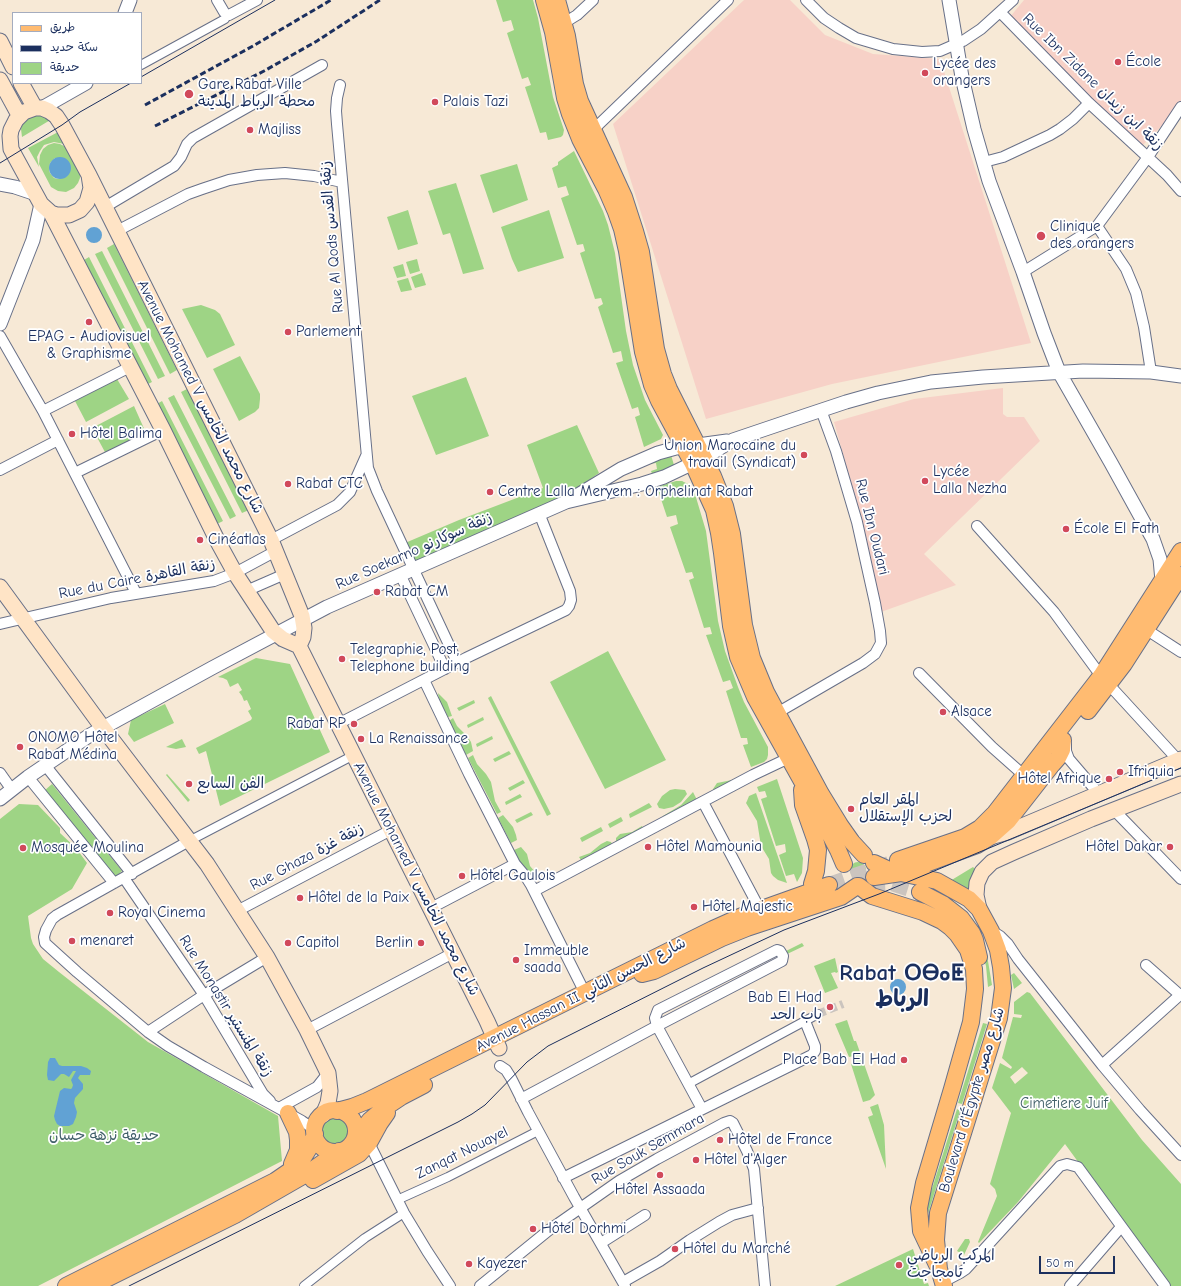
<!DOCTYPE html>
<html>
<head>
<meta charset="utf-8">
<style>
  body { margin:0 }
  #map { position:relative; width:1181px; height:1286px; overflow:hidden; background:#f7e9d6; font-family:"Comic Neue","Playpen Sans Arabic",sans-serif }
  canvas { display:block }
  .legend { position:absolute; left:12px; top:12px; width:130px; height:72px; box-sizing:border-box; background:#fff; border:1px solid #a4acbf; margin:0; padding:5px 7px; list-style:none; font-size:12px; color:#1b2f5e }
  .legend li { display:flex; align-items:center; gap:8px; height:20px }
  .legend b { width:20px; border:1px solid #a4acbf }
  .scale { position:absolute; left:1039px; top:1256px; width:76px; height:18px; box-sizing:border-box; border:2px solid #1b2f5e; border-top:0; padding-left:5px; font-size:12px; line-height:14px; white-space:nowrap; color:#1b2f5e; -webkit-text-stroke:3px #fff; paint-order:stroke }
</style>
</head>
<body>
<div id="map">
<canvas width="1181" height="1286"></canvas>
<ul class="legend">
<li><b style="height:5px;background:#ffbb71"></b>طريق</li>
<li><b style="height:5px;background:#1b2f5e"></b>سكة حديد</li>
<li><b style="height:11px;background:#9ed485"></b>حديقة</li>
</ul>
<div class="scale">50 m</div>
</div>
<script>
const g = document.querySelector('canvas').getContext('2d');
g.lineJoin = 'round';
function paint(path, color) { g.fillStyle = color; g.fill(path, 'evenodd'); }
const toPath = rows => new Path2D(rows.map(r => 'M' + r).join(''));
function strokePath(path, color, width, dash) { g.strokeStyle = color; g.lineWidth = width; g.lineCap = dash ? 'butt' : 'round'; g.setLineDash(dash || []); g.stroke(path); }
function label(font, color, halo, rows, align = 'center') {
  g.font = font + ' "Comic Neue","Playpen Sans Arabic","Noto Sans Tifinagh",sans-serif'; g.lineWidth = 3.5; g.setLineDash([]); g.textBaseline = 'middle'; g.strokeStyle = halo; g.fillStyle = color; for (const [text, x, y, turn = 0] of rows) {
    g.save(); g.translate(x, y); g.rotate((+turn || 0) * Math.PI / 180); g.textAlign = isNaN(turn) ? turn : align; if (halo) g.strokeText(text, 0, 0); g.fillText(text, 0, 0); g.restore();
  }
}
paint(toPath([
  [744,0,790,0,825,35,873,54,940,59,1031,343,832,384,706,419,613,124],
  [1024,0,1181,0,1181,106,1141,147,1010,17],
  [1003,388,1003,414,1007,417,1024,417,1040,441,924,554,956,585,881,612,862,521,834,422,914,399]
]), '#f7d1c7');
paint(toPath([
  [496,0,533,0,538,18,553,97,564,130,563,135,561,137,548,140,546,132,540,133,525,87,531,85,528,77,522,79,507,33,514,30,511,20,503,22],
  [35,114,52,119,22,137,21,129,23,122,26,119],
  [60,131,64,144,54,142,44,145,40,151,37,157,39,167,28,148],
  [54,143,60,144,66,147,80,172,80,178,78,183,74,188,66,192,58,191,51,187,39,164,40,155,43,149,48,145],
  [55,158,63,158,70,169,67,176,58,179,54,178,50,173,49,170,50,163],
  [574,151,603,211,608,225,615,253,626,331,633,365,645,400,663,435,661,439,644,447,635,417,640,415,638,407,632,409,616,363,623,361,621,351,613,353,598,307,603,304,601,298,595,299,580,253,585,251,583,244,577,245,561,198,569,195,566,186,558,188,552,168,558,165,558,162],
  [517,164,528,200,493,213,480,175],
  [456,183,484,269,463,274,450,233,443,235,428,191],
  [408,210,418,244,398,250,387,217],
  [549,210,564,258,518,272,512,259,501,227],
  [114,244,177,370,170,374,107,248],
  [102,251,165,376,158,379,95,254],
  [89,257,152,382,146,385,84,260],
  [417,259,420,271,410,274,406,262],
  [403,264,406,276,397,278,393,267],
  [422,273,426,285,415,288,411,277],
  [408,278,412,290,401,292,397,281],
  [201,305,215,310,220,314,235,345,207,358,182,309],
  [240,356,260,394,260,399,259,408,255,412,239,421,213,369],
  [466,377,489,436,436,455,412,396],
  [117,379,129,399,86,422,75,401],
  [187,389,249,510,242,513,181,392],
  [174,395,236,516,230,519,168,398],
  [162,401,223,521,217,524,157,404],
  [134,406,146,433,106,454,92,428],
  [577,425,599,473,563,499,413,565,405,543,459,520,543,488,527,445],
  [671,455,674,465,653,476,651,471,657,469,656,463,649,464,648,461],
  [676,481,682,481,688,484,692,489,695,494,706,531,718,621,725,651,738,687,744,702,768,747,768,755,767,759,764,762,751,767,743,745,748,744,747,738,741,738,726,691,733,688,730,680,723,682,706,635,712,634,710,627,704,628,689,580,694,578,692,572,686,573,670,527,678,524,676,515,667,517,657,487],
  [608,651,666,760,605,789,550,682],
  [256,658,290,664,330,752,220,806,206,751,199,754,196,748,251,720,252,718,248,711,251,709,247,700,244,701,242,696,239,692,242,690,238,683,230,687,227,680,223,678,218,677],
  [438,693,447,702,452,716,448,717,439,700],
  [491,696,551,814,547,816,488,698],
  [474,700,475,703,459,711,457,708],
  [165,704,174,723,134,742,128,734,131,720],
  [483,717,484,720,468,728,467,725],
  [453,718,457,726,467,736,471,742,473,751,466,755,449,721],
  [492,736,493,739,477,747,476,744],
  [182,739,186,747,176,749,166,747],
  [509,751,511,754,495,762,493,759],
  [473,755,477,764,486,774,491,782,495,801,501,812,497,814,468,758],
  [752,771,714,791,713,789,717,783,732,780],
  [167,774,190,800,188,802,166,775],
  [777,779,803,858,802,873,797,882,794,874,786,876,779,855,786,852,785,844,776,846,761,799,767,797,765,791,759,792,757,787],
  [523,780,525,783,510,791,508,788],
  [52,784,122,871,114,878,44,791],
  [675,789,685,790,687,794,681,802,673,807,664,809,659,808,657,804,662,796,670,790],
  [693,792,697,800,664,817,663,816,681,805],
  [756,793,787,883,778,880,773,876,771,873,769,859,761,846,757,821,746,803,747,801,749,796],
  [520,794,522,797,506,805,505,802],
  [649,803,652,807,630,818,629,814],
  [19,804,38,805,60,828,60,833,76,848,87,863,72,889,28,916,31,938,33,944,43,959,59,972,148,1042,278,1116,282,1161,38,1286,0,1286,0,819],
  [531,812,533,815,517,823,515,820],
  [503,815,513,827,516,835,517,840,511,843,498,818],
  [621,817,623,821,610,828,608,824],
  [642,826,643,828,616,842,616,838,620,834,632,832],
  [601,827,603,831,582,842,580,838],
  [607,841,611,842,612,844,581,860,579,857,590,853,601,844],
  [521,847,527,854,530,866,536,873,534,875,521,864,514,850],
  '850 870a8 8 0 1 1 16 0a8 8 0 1 1-16 0Z',
  [973,867,976,870,971,878,970,882,971,896,950,881],
  [930,888,945,895,960,906,973,919,977,927,987,955,992,985,988,987,986,966,983,955,928,890],
  [802,943,804,946,785,955,784,952],
  [835,958,838,972,836,973,835,972,831,973,838,988,825,993,814,966],
  [1014,973,1022,983,1014,989,1011,975],
  [1027,992,1030,993,1142,1140,1181,1184,1181,1286,1169,1286,1065,1144,1018,1202,979,1243,978,1242,997,1196,995,1189,990,1184,1011,1113,992,1088,1000,1063,1011,1069,1012,1067,1002,1058,1013,1017,1021,1018,1022,1015,1014,1014,1014,1002],
  [1022,1067,1028,1073,1015,1084,1010,1077],
  [847,1020,854,1041,856,1041,875,1095,870,1100,863,1102,851,1064,856,1062,854,1056,849,1057,835,1024],
  [983,1023,987,1024,962,1104,958,1103],
  [878,1104,884,1125,886,1169,868,1117,873,1115,870,1107],
  [957,1109,960,1111,927,1217,926,1208],
  '321 1132a15 15 0 1 1 30 0a15 15 0 1 1-30 0Z',
  [965,1239,969,1239,970,1242,964,1255,957,1251],
  [913,1249,924,1284,928,1283,929,1286,835,1286]
]), '#9ed485');
paint(toPath([
  '49 168a11 11 0 1 1 22 0a11 11 0 1 1-22 0Z',
  '86 235a8 8 0 1 1 16 0a8 8 0 1 1-16 0Z',
  '890 987a8 8 0 1 1 16 0a8 8 0 1 1-16 0Z',
  [50,1058,55,1058,59,1065,62,1066,81,1066,87,1068,91,1071,90,1075,80,1075,78,1078,83,1084,83,1089,75,1098,74,1103,77,1112,76,1117,73,1124,69,1126,60,1126,57,1124,55,1120,54,1116,60,1091,64,1088,71,1089,72,1088,73,1085,71,1080,76,1071,73,1071,69,1077,64,1074,61,1074,54,1081,48,1080,47,1075,48,1062]
]), '#61a2d4');
strokePath(toPath([
  [818,1014,843,1004]
]), '#cbc4be', 8, [8, 4]);
strokePath(toPath([
  [869,883,888,882,920,892],
  [829,885,889,864]
]), '#cbc4be', 16, [16, 8]);
const pedestrian = toPath([
  [141,65,225,19,227,15],
  [189,841,354,755],
  [688,1084,818,1014],
  [397,1200,448,1177,538,1131],
  [304,1286,365,1238,404,1213]
]);
const minor = toPath([
  [217,0,224,12,227,15,229,15,257,0],
  [806,0,824,18,839,28,856,38,893,49,922,52,940,51,963,41,981,29,1013,0],
  [1000,12,1089,103,1167,175,1181,191],
  [564,23,577,15,593,0],
  [340,85,337,98,336,111,337,124,368,468,377,491,457,662],
  [593,130,728,0],
  [984,162,1003,157,1050,135,1060,129,1073,119,1089,103],
  [105,207,174,166,181,157,187,144,193,138,322,65],
  [1097,226,1126,269,1136,293,1144,327,1151,372],
  [117,231,188,194,202,189,229,180,257,175,285,173,314,176,342,182],
  [1023,272,1097,226,1148,157,1181,107],
  [0,336,43,411,136,593],
  [43,411,130,367],
  [0,470,58,440],
  [75,473,163,430],
  [977,526,1054,612,1101,676,1178,760],
  [271,540,337,505,350,492,366,456],
  [400,574,445,669],
  [246,591,285,574],
  [0,624,111,598,214,581,235,573,276,551],
  [1147,630,1181,652],
  [919,673,992,747,1019,771],
  [424,680,469,774,515,864,526,877,531,885,585,993],
  [777,713,863,663,875,654,881,643,880,631,875,603,857,522,836,451,821,410],
  [338,724,466,658,566,610,569,606,571,600,570,591,539,513],
  [1066,744,1066,751,1069,759,1099,794],
  [45,765,132,874],
  [0,773,12,790],
  [28,777,114,883],
  [703,802,756,902],
  [1114,810,1181,879],
  [189,841,57,915,52,919,46,930,44,937,45,943,77,972,148,1032,168,1046,204,1067,302,1121,315,1130],
  [124,878,204,995,257,1084,263,1094,270,1101],
  [534,891,753,775,793,756],
  [431,908,515,864],
  [237,911,391,830],
  [992,931,1000,936,1008,944,1018,959,1102,1065,1140,1110,1181,1155],
  [777,950,780,951,783,956,782,961,657,1026,655,1018,658,1010,777,950],
  [1146,965,1180,995],
  [307,1030,453,953],
  [148,1032,204,995,267,957],
  [1102,1065,1181,994],
  [500,1066,506,1070,511,1078,528,1112,574,1197,625,1286],
  [521,1099,657,1026,702,1109],
  [279,1108,317,1087,328,1073],
  [369,1143,404,1213,427,1251,450,1286],
  [563,1178,812,1055,815,1051,815,1046,805,1021],
  [601,1243,645,1215],
  [623,1282,660,1261,690,1240,719,1222,732,1215,758,1208],
  [943,1282,960,1273,966,1269,1060,1166,1067,1164,1078,1167,1165,1286],
  [480,1286,549,1230,619,1181,657,1159,724,1123,730,1121,733,1123,747,1151,754,1169,765,1286],
  [1070,1286,1121,1227]
]);
const tertiary = toPath([
  [949,0,962,77,974,129,989,181,1023,272,1044,333,1059,372,1111,463,1153,539,1160,559,1162,581],
  [125,13,130,0],
  [42,108,86,83],
  [0,184,15,187,36,194],
  [0,324,33,240,41,204],
  [578,495,621,469,658,453,676,448,727,441],
  [0,799,28,777,90,735,212,668,327,607,566,502,642,484,664,477,704,458,733,440,804,416,846,402,878,393,931,382,983,377,1083,371,1151,372,1181,376]
]);
const secondary = toPath([
  [0,41,13,67],
  [0,80,19,115],
  [21,83,35,108],
  [35,108,42,108,49,111,56,116,62,125,89,175,91,188,87,202,80,210,69,215,57,215,51,213,41,204,11,149,10,136,11,130,16,120,24,112,35,108],
  [89,175,271,540,302,616,304,628,303,637,299,646],
  [51,213,163,430,218,542,235,573,273,631,283,639,299,646,487,1021,499,1048],
  [0,587,103,728,207,864,267,957,307,1030,328,1073,330,1091,328,1103,323,1115],
  [990,837,1008,832,1181,759],
  [979,909,976,895,977,883,982,872,992,862,1014,852,1091,819,1181,784]
]);
const primary = toPath([
  [544,0,553,32,565,98,570,114,580,139,606,189,616,212,622,229,627,251,643,352,652,385,659,401,693,464,714,510,719,533,722,553,731,626,738,657,755,697,803,783,838,850,844,864],
  [557,0,567,36,575,84,580,101,624,197,635,231,641,252,656,349,663,374,669,389,713,476,725,506,732,534,744,625,752,658,766,692,821,794,840,825,852,842,864,855],
  [1088,711,1124,664,1181,575],
  [802,790,803,805,815,839,818,850,816,871,812,884],
  [898,860,965,837,980,828,995,813,1101,676,1181,551],
  [874,863,887,869,901,873,937,881,969,899,979,909,991,931,998,950,1001,967,1003,988,999,1018,938,1213,936,1240,939,1269],
  [874,877,901,873,977,845,990,837,1008,821,1051,766,1058,758,1062,750,1063,740],
  [859,886,872,896,923,912,942,921,950,927,957,934,968,950,974,969,975,989,971,1022,952,1089,924,1183,919,1208,921,1231,939,1269,944,1286],
  [920,892,943,904,961,918,972,933,975,940,979,957],
  [642,974,654,971,722,938,747,928,841,897,857,886],
  '314 1131a21 21 0 1 1 42 0a21 21 0 1 1-42 0Z',
  [337,1111,352,1107,367,1101,713,929,742,916,829,885],
  [288,1113,297,1132,298,1140,298,1150,292,1164],
  [355,1139,370,1120,383,1109,401,1097,424,1085],
  [313,1180,359,1154,369,1143,380,1123,387,1113],
  [66,1286,275,1181,291,1170,303,1158,310,1147,315,1134],
  [92,1286,235,1215,308,1173,339,1151]
]);
strokePath(pedestrian, '#687088', 10);
strokePath(minor, '#687088', 12);
strokePath(tertiary, '#687088', 15);
strokePath(secondary, '#687088', 17);
strokePath(primary, '#687088', 18);
strokePath(pedestrian, '#fff', 8);
strokePath(minor, '#fff', 10);
strokePath(tertiary, '#fff', 13);
strokePath(secondary, '#ffe4c6', 15);
strokePath(primary, '#ffbb71', 16);
strokePath(toPath([
  [141,77,275,0],
  [0,163,62,125,80,112,131,83],
  [129,1286,458,1122,472,1114,485,1105,527,1062,548,1046,703,968,784,930,879,894,1181,768]
]), '#1b2f5e', 1);
strokePath(toPath([
  [145,105,253,46,331,0],
  [155,126,264,71,317,41,380,0]
]), '#1b2f5e', 3, [6, 3]);
for (const [x, y, r, color] of [
  [1118,62,4,"#d1495b"],
  [925,73,4,"#d1495b"],
  [189,94,5,"#d1495b"],
  [435,102,4,"#d1495b"],
  [250,130,4,"#d1495b"],
  [1041,236,5,"#d1495b"],
  [89,322,4,"#d1495b"],
  [288,332,4,"#d1495b"],
  [72,434,4,"#d1495b"],
  [804,455,4,"#d1495b"],
  [925,481,4,"#d1495b"],
  [288,484,4,"#d1495b"],
  [490,492,4,"#d1495b"],
  [1066,529,4,"#d1495b"],
  [200,540,4,"#d1495b"],
  [377,592,4,"#d1495b"],
  [342,659,4,"#d1495b"],
  [943,712,4,"#d1495b"],
  [354,724,4,"#d1495b"],
  [361,739,4,"#d1495b"],
  [20,747,4,"#d1495b"],
  [1120,772,4,"#d1495b"],
  [1109,779,4,"#d1495b"],
  [189,784,4,"#d1495b"],
  [851,809,4,"#d1495b"],
  [648,847,4,"#d1495b"],
  [1170,847,4,"#d1495b"],
  [23,848,4,"#d1495b"],
  [462,876,4,"#d1495b"],
  [300,898,4,"#d1495b"],
  [694,907,4,"#d1495b"],
  [110,913,4,"#d1495b"],
  [72,941,4,"#d1495b"],
  [288,943,4,"#d1495b"],
  [421,943,4,"#d1495b"],
  [516,960,4,"#d1495b"],
  [830,1007,4,"#d1495b"],
  [904,1060,4,"#d1495b"],
  [720,1140,4,"#d1495b"],
  [696,1160,4,"#d1495b"],
  [660,1175,4,"#d1495b"],
  [533,1229,4,"#d1495b"],
  [675,1249,4,"#d1495b"],
  [469,1264,4,"#d1495b"],
  [899,1265,4,"#d1495b"]
]) { const dot = new Path2D(); dot.arc(x, y, r, 0, 2 * Math.PI); g.fillStyle = color; g.fill(dot); strokePath(dot, '#fff', 1.5); }
label('15px', '#1b2f5e', '#fff', [
  ["École",1126,62],
  ["Lycée des",933,64],
  ["orangers",933,81],
  ["Gare Rabat Ville",198,85],
  ["محطة الرباط المدينة",198,102],
  ["Palais Tazi",443,102],
  ["Majliss",258,130],
  ["Clinique",1050,227],
  ["des orangers",1050,244],
  ["Parlement",296,332],
  ["EPAG - Audiovisuel",89,337,"center"],
  ["& Graphisme",89,354,"center"],
  ["Hôtel Balima",80,434],
  ["Union Marocaine du",796,446,"right"],
  ["travail (Syndicat)",796,463,"right"],
  ["Lycée",933,472],
  ["Lalla Nezha",933,489],
  ["Rabat CTC",296,484],
  ["Centre Lalla Meryem : Orphelinat Rabat",498,492],
  ["École El Fath",1074,529],
  ["Cinéatlas",208,540],
  ["Rabat CM",385,592],
  ["Telegraphie, Post,",350,650],
  ["Telephone building",350,667],
  ["Alsace",951,712],
  ["Rabat RP",346,724,"right"],
  ["ONOMO Hôtel",28,738],
  ["Rabat Médina",28,755],
  ["La Renaissance",369,739],
  ["Ifriquia",1128,772],
  ["Hôtel Afrique",1101,779,"right"],
  ["الفن السابع",197,784],
  ["المقر العام",859,800],
  ["لحزب الإستقلال",859,817],
  ["Hôtel Mamounia",656,847],
  ["Hôtel Dakar",1162,847,"right"],
  ["Mosquée Moulina",31,848],
  ["Hôtel Gaulois",470,876],
  ["Hôtel de la Paix",308,898],
  ["Hôtel Majestic",702,907],
  ["Royal Cinema",118,913],
  ["menaret",80,941],
  ["Capitol",296,943],
  ["Berlin",413,943,"right"],
  ["Immeuble",524,951],
  ["saada",524,968],
  ["Bab El Had",822,998,"right"],
  ["باب الحد",822,1015,"right"],
  ["Place Bab El Had",896,1060,"right"],
  ["Hôtel de France",728,1140],
  ["Hôtel d'Alger",704,1160],
  ["Hôtel Assaada",660,1190,"center"],
  ["Hôtel Dorhmi",541,1229],
  ["Hôtel du Marché",683,1249],
  ["المركب الرياضي",907,1256],
  ["تامجاجت",907,1273],
  ["Kayezer",477,1264]
], 'left');
label('15px', '#1b2f5e', '#fff', [
  ["Rue Ibn Zidane زنقة ابن زيدان",1093,82,44],
  ["Rue Al Qods زنقة القدس",332,237,-95],
  ["Avenue Mohamed V شارع محمد الخامس",200,397,63],
  ["Rue Ibn Oudari",872,527,76],
  ["Rue Soekarno زنقة سوكارنو",414,551,-24],
  ["Rue du Caire زنقة القاهرة",137,579,-11],
  ["Rue Ghaza زنقة غزة",307,857,-28],
  ["Avenue Mohamed V شارع محمد الخامس",416,879,63],
  ["Avenue Hassan II شارع الحسن الثاني",581,995,-27],
  ["Rue Monastir زنقة المنستير",226,1006,58],
  ["Boulevard d'Égypte شارع مصر",972,1100,-73],
  ["Rue Souk Semmara",648,1149,-30],
  ["Zanqat Nouayel",462,1153,-26]
]);
label('15px', '#42616a', '#fff', [
  ["Cimetiere Juif",1064,1104],
  ["حديقة نزهة حسان",104,1136]
]);
label('bold 23px', '#1b2f5e', '#fff', [
  ["Rabat ⵔⴱⴰⵟ",902,973],
  ["الرباط",902,999]
]);
</script>
</body>
</html>
